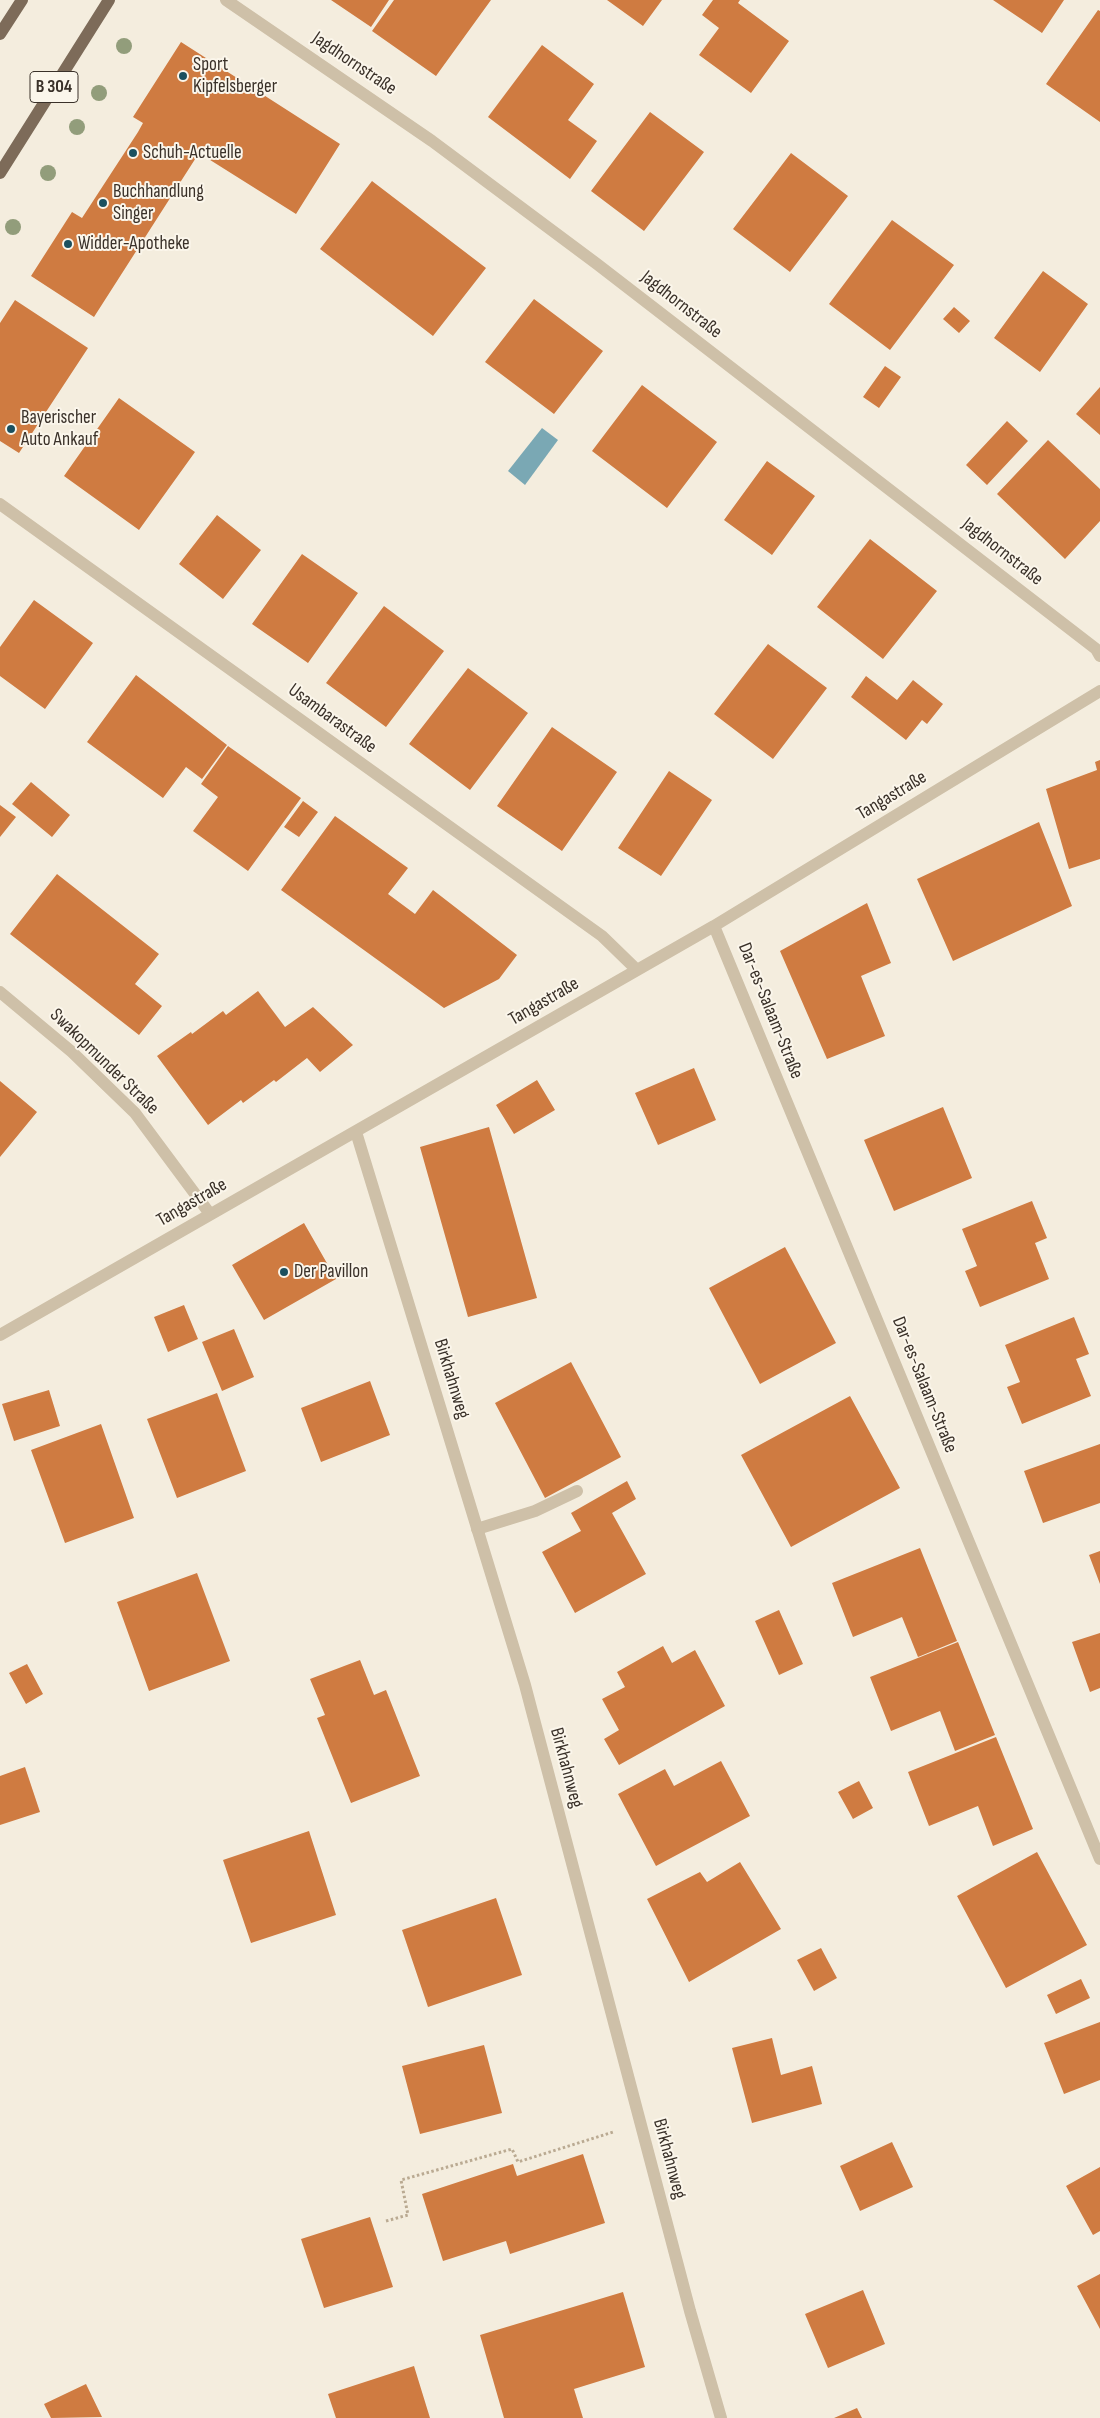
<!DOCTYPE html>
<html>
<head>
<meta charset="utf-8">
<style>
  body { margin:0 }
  canvas { display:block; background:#f4edde }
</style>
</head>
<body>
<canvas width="1100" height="2418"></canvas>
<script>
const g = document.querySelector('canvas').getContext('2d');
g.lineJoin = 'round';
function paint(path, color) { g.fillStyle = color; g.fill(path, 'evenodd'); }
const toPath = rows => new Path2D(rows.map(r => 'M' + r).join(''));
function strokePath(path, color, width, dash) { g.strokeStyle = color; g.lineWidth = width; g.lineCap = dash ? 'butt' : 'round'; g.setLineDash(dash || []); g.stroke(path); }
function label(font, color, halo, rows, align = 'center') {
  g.font = font + ' "Sofia Sans Condensed",sans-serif'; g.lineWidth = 4; g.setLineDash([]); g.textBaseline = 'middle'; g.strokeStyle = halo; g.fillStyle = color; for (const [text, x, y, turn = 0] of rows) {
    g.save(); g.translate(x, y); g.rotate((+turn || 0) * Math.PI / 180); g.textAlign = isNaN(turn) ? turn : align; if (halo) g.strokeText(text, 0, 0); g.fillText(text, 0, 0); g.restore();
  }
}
paint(toPath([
  [542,428,558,440,525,485,508,471]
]), '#7aa8b4');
paint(toPath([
  [331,0,389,0,371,27],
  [394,0,491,0,436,76,372,31],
  [607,0,662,0,643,26],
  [713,0,740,0,738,3,789,41,751,93,699,55,719,28,702,15],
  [993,0,1064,0,1042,33],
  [1098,10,1100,11,1100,122,1046,84],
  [181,42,340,144,296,214,199,153,94,317,31,276,72,212,82,218,138,132,143,123,133,117],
  [542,45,594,84,568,120,597,141,570,179,488,117],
  [650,112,704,152,644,231,591,191],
  [791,153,848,196,790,272,733,229],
  [372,181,486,268,433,336,320,249],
  [892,220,954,265,890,350,829,304],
  [1043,271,1088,304,1040,372,994,338],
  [534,299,603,351,554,414,485,362],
  [15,300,88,348,19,453,0,441,0,323],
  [954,307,970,321,959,333,943,319],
  [885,366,901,377,879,408,863,397],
  [642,385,717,442,667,508,592,451],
  [1100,387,1100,435,1076,414],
  [119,398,195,452,139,530,64,476],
  [1007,421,1028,441,987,485,966,465],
  [1048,440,1100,489,1100,521,1065,559,997,494],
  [767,461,815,496,772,555,724,520],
  [217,515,261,550,223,599,179,564],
  [870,539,937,591,883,659,817,607],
  [302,554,358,593,308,663,252,624],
  [34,600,93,643,45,709,0,676,0,647],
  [384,606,444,651,386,727,326,683],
  [768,644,827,688,773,759,714,714],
  [468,668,528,713,470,790,409,744],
  [136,675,227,745,202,779,186,767,163,798,87,742],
  [866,676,897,700,913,680,943,704,927,724,922,720,906,740,851,697],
  [552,727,617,772,562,851,497,806],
  [228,746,301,798,248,871,193,831,218,797,201,784],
  [1100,760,1100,859,1069,869,1046,789,1097,770,1095,762],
  [669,771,712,800,661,876,618,848],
  [31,782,70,815,52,837,12,804],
  [303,801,318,812,299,837,284,827],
  [0,805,16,817,0,837],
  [335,816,408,868,388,894,415,914,433,890,517,955,499,979,444,1008,281,890],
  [1039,822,1072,906,953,961,917,879],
  [57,874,159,954,135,984,162,1006,139,1035,10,934],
  [867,903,891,963,861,976,885,1036,827,1059,780,951],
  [258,991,285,1027,313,1007,353,1045,320,1072,307,1058,276,1082,274,1080,243,1103,241,1100,208,1125,157,1056,191,1032,192,1034,223,1011,226,1015],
  [694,1068,716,1120,658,1145,635,1093],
  [537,1080,555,1110,514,1134,496,1105],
  [0,1081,37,1112,0,1157],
  [943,1107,972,1178,894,1211,864,1140],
  [489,1127,537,1298,468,1317,420,1147],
  [1032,1201,1047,1238,1035,1243,1049,1279,980,1307,965,1271,977,1266,962,1229],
  [304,1223,336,1279,264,1320,232,1265],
  [785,1247,836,1343,760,1384,709,1288],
  [184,1305,198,1339,168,1352,154,1317],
  [1074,1317,1089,1354,1076,1359,1091,1396,1022,1424,1007,1387,1020,1382,1005,1345],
  [234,1329,254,1377,222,1391,202,1342],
  [571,1362,621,1457,545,1498,495,1403],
  [370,1381,390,1435,321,1462,301,1408],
  [49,1390,60,1426,14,1441,2,1404],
  [217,1393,246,1471,177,1498,147,1419],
  [850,1396,900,1488,791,1547,741,1455],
  [101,1424,134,1518,65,1543,31,1450],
  [1100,1444,1100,1503,1043,1523,1024,1471],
  [627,1481,636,1499,612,1513,646,1574,575,1613,542,1552,581,1531,571,1513],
  [920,1548,957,1641,918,1657,902,1617,853,1637,832,1583],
  [1100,1551,1100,1584,1089,1555],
  [197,1573,230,1661,149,1691,117,1602],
  [779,1610,803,1664,779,1675,755,1621],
  [1100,1633,1100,1688,1090,1692,1072,1642],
  [958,1642,995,1735,955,1751,940,1711,891,1731,870,1677],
  [663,1646,672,1663,695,1650,725,1706,619,1765,604,1739,619,1730,602,1699,625,1687,617,1672],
  [360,1660,374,1695,386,1690,420,1776,351,1803,317,1718,325,1715,310,1679],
  [27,1664,43,1694,26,1704,9,1673],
  [996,1737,1033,1829,993,1846,978,1806,929,1826,908,1772],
  [721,1761,750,1816,656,1866,618,1794,665,1769,674,1786],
  [25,1767,40,1812,0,1825,0,1776],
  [859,1781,873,1808,853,1819,838,1792],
  [309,1831,336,1915,251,1943,223,1860],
  [1037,1852,1087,1945,1006,1988,957,1896],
  [740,1862,781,1929,689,1982,647,1899,700,1872,707,1882],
  [496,1898,522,1975,428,2007,402,1930],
  [821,1948,837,1978,814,1991,797,1960],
  [1081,1979,1090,1998,1056,2014,1047,1995],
  [1100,2022,1100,2080,1064,2094,1044,2043],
  [772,2038,781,2075,812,2066,822,2104,752,2123,732,2048],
  [484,2045,502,2113,420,2134,402,2066],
  [892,2142,913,2187,860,2211,840,2166],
  [583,2154,605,2223,510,2254,506,2241,443,2261,422,2194,513,2164,517,2176],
  [1100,2167,1100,2231,1093,2235,1066,2186],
  [370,2217,393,2287,324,2308,301,2239],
  [1100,2274,1100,2329,1077,2286],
  [863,2290,885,2344,828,2368,805,2314],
  [623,2292,645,2367,574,2389,583,2418,504,2418,480,2335],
  [414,2366,430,2418,336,2418,328,2394],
  [86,2384,102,2417,51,2418,44,2404],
  [857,2408,862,2418,834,2418]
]), '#cf7b41');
strokePath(toPath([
  [386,2221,408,2215,401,2180,512,2149,518,2162,613,2132]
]), '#baaa92', 3, [2.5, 2.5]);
strokePath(toPath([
  [477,1529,535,1511,577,1491]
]), '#cec0a8', 12);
strokePath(toPath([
  [226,0,432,141,597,264,1096,649,1100,656],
  [0,504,602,936,637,970],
  [714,926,1100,1859],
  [0,992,72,1052,135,1113,210,1214],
  [356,1132,525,1685,690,2311,721,2418],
  [0,1335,714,926,1100,691]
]), '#cec0a8', 12);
strokePath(toPath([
  [0,34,22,0],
  [0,173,109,0]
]), '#7d6b59', 12);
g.fillStyle = '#929d7b';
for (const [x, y] of [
  [124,46],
  [99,93],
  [77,127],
  [48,173],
  [13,227]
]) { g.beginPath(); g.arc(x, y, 8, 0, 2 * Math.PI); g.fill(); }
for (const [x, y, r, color] of [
  [183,76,5,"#1b505f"],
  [133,153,5,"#1b505f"],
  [103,203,5,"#1b505f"],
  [68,244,5,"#1b505f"],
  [11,429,5,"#1b505f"],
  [284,1272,5,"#1b505f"]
]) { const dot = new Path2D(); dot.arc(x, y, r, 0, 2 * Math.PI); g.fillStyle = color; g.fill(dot); strokePath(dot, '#fbf6eb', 2); }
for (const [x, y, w] of [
  [54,87,48]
]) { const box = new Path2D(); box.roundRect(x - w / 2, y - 15.5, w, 31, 4); g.fillStyle = '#fbf6eb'; g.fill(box); strokePath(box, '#3a3129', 1); }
label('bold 18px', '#3a3129', null, [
  ["B 304",54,87]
]);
label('19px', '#3a3129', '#fbf6eb', [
  ["Jagdhornstraße",354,64,34],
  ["Jagdhornstraße",681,305,38],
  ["Jagdhornstraße",1002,552,38],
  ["Usambarastraße",332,719,36],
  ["Tangastraße",892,796,-31],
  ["Tangastraße",544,1002,-30],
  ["Dar-es-Salaam-Straße",770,1011,68],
  ["Swakopmunder Straße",104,1062,44],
  ["Tangastraße",192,1203,-30],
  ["Birkhahnweg",451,1379,73],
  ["Dar-es-Salaam-Straße",924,1385,68],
  ["Birkhahnweg",566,1768,75],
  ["Birkhahnweg",669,2159,75]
]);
label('19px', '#3a3129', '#fbf6eb', [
  ["Sport",193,65],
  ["Kipfelsberger",193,87],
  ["Schuh-Actuelle",143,153],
  ["Buchhandlung",113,192],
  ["Singer",113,214],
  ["Widder-Apotheke",78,244],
  ["Bayerischer",21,418],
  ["Auto Ankauf",21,440],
  ["Der Pavillon",294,1272]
], 'left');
</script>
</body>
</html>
